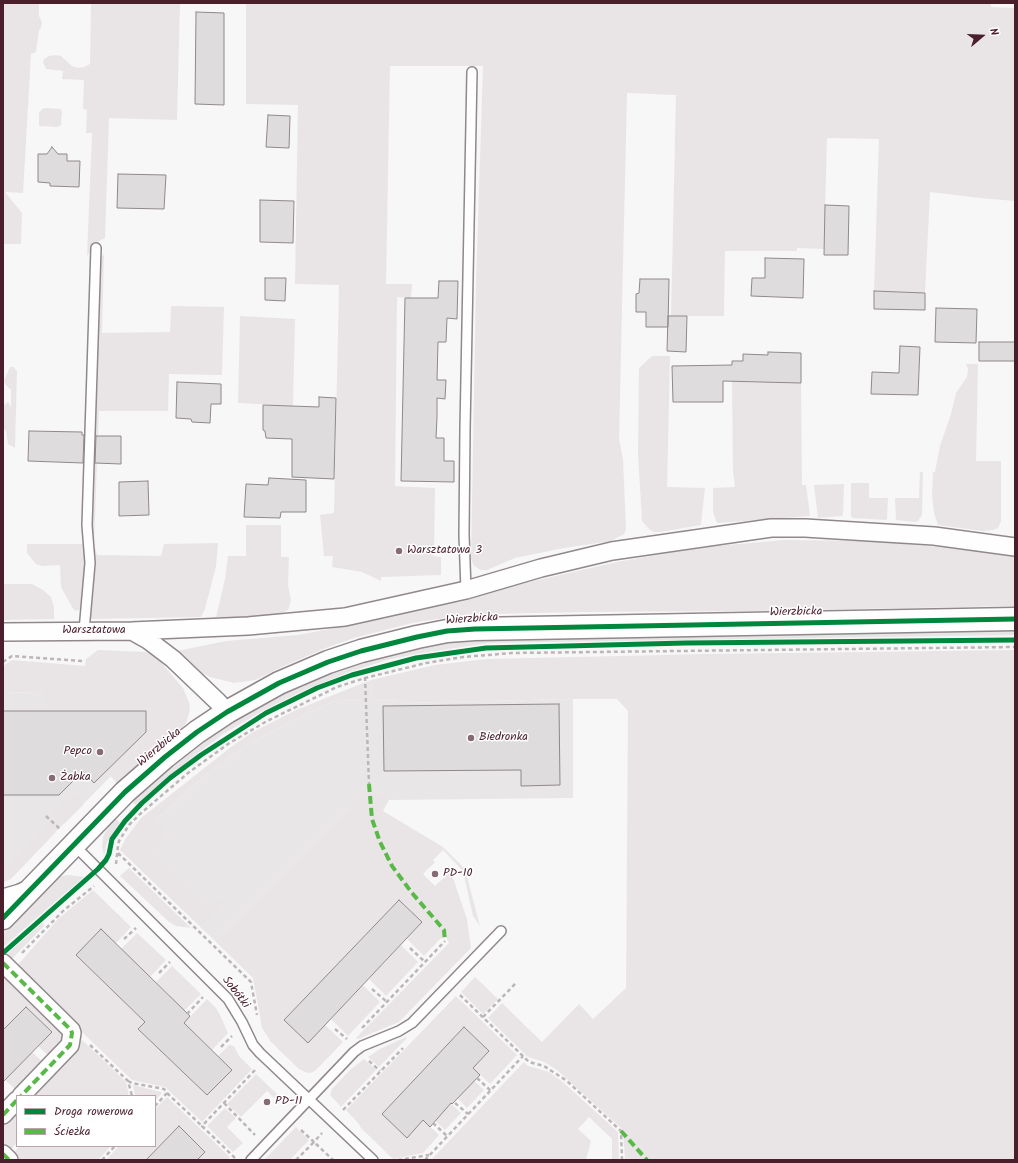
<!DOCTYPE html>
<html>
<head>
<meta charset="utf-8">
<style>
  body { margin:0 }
  #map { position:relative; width:1018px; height:1163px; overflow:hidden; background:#f7f7f7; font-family:Kalam,sans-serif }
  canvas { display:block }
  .frame { position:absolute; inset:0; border:4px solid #4a1f2b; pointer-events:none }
  .legend { position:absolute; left:16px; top:1095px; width:140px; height:52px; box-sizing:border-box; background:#fff; border:1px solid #b7a5aa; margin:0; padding:5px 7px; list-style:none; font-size:12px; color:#4a1f2b }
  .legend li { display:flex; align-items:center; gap:8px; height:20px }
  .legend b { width:20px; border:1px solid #b7a5aa }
  .north { position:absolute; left:962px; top:16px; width:40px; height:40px; -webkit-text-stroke:3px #fff; paint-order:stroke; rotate:71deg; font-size:11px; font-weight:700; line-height:16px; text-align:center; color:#4a1f2b }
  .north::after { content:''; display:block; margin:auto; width:14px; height:18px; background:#4a1f2b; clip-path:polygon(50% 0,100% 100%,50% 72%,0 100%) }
</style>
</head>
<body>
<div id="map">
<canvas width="1018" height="1163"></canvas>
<div class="frame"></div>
<ul class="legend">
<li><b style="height:5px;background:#00873e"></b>Droga rowerowa</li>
<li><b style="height:5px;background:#58b947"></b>Ścieżka</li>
</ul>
<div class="north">N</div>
</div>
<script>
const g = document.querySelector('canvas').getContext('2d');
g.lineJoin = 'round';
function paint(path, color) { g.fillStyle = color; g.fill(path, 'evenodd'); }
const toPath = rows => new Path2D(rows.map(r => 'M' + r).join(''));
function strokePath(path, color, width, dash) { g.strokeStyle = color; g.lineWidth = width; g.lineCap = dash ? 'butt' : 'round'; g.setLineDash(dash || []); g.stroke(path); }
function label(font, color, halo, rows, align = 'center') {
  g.font = font + ' Kalam,sans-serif'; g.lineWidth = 3; g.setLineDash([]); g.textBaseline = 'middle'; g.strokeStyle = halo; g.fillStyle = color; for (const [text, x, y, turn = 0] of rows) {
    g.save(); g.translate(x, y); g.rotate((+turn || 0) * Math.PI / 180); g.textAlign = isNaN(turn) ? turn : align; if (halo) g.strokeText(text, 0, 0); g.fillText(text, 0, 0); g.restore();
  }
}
paint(toPath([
  [371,680,372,700,399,699,399,703,573,699,573,798,389,800,389,795,367,795,350,806,215,941,120,850,155,821,194,785,223,762,247,745,307,713,337,700,363,699,363,683],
  [3,692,46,693,47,703,190,710,186,723,181,729,117,783,111,776,25,863,11,879,3,882]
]), '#e9e6e7');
paint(toPath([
  [3,3,39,3,39,16,42,22,41,28,39,30,36,52,31,54,23,193,5,192,22,213,21,244,3,244],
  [91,3,180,3,177,120,109,118,105,238,97,242,87,256,92,133,86,133,87,110,83,109,84,80,62,79,63,71,46,69,43,62,44,59,49,56,56,55,61,56,72,66,78,68,84,67,90,64],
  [246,3,991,3,991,7,1015,8,1015,201,980,198,930,192,925,293,874,291,879,139,827,138,824,249,797,248,797,251,725,251,724,316,671,316,676,95,627,93,619,439,623,459,626,529,624,534,611,541,564,548,515,558,487,570,481,570,474,566,471,559,476,282,483,66,390,66,386,284,412,284,411,298,397,297,395,486,435,488,434,556,441,557,441,575,381,577,381,581,362,572,332,567,333,556,324,556,320,515,334,513,339,285,295,284,298,105,246,104],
  [46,108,61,109,62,112,61,125,57,127,39,126,39,113,42,109],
  [104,254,102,333,170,332,171,306,224,307,222,375,169,374,168,411,99,411,94,544,97,555,161,556,164,544,218,543,216,566,205,609,201,617,90,619,93,574,91,544,98,262],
  [240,316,295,319,293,406,238,403],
  [652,356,670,356,667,487,705,488,701,525,660,532,654,532,649,529,642,521,638,454,639,368],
  [966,364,978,364,976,461,1001,461,1001,521,998,528,993,530,982,531,938,525,934,513,932,495,933,472,935,472,940,446,951,414,956,393,967,377,968,369],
  [10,367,13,367,17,371,15,448,8,444,6,432,3,427,3,406,8,402,11,407,11,390,5,384,4,381],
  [732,381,801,383,802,485,806,485,810,516,718,523,716,521,713,512,713,488,735,487,733,472],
  [920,472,923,472,922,515,918,521,915,522,896,520,895,498,919,498],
  [851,483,869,483,869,498,888,498,887,519,886,520,852,518,851,515],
  [844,484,843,514,842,516,818,518,814,485],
  [246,525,281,525,281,557,289,557,288,585,291,600,288,610,275,617,216,617,225,579,228,556,246,556],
  [785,540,872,541,960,549,1015,557,1015,606,753,611,585,612,492,614,451,617,412,623,354,638,326,648,284,666,255,680,234,683,210,677,198,671,177,651,226,641,298,635,334,628,406,611,461,602,508,587,551,577,617,562,672,552,716,546],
  [27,544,84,544,85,592,81,608,79,610,75,611,72,607,61,587,60,565,42,566,36,564,27,553],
  [3,584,32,584,43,590,51,597,54,607,54,619,3,620],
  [1015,630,1015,635,489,643,416,654,387,660,349,672,307,689,266,709,225,733,195,755,135,805,132,801,173,766,211,737,255,708,301,685,330,673,380,657,407,650,460,641,496,638],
  [98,650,146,652,152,655,158,659,183,688,190,705,186,723,181,729,117,783,106,771,146,732,146,711,47,711,45,693,3,692,3,666,12,660,85,666,86,659],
  [1015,650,1015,1160,625,1160,623,1130,557,1070,544,1062,528,1057,488,1018,502,1003,542,1042,579,1004,593,1019,626,988,628,711,617,699,573,699,399,703,399,699,372,700,371,680,435,665,487,659,707,654],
  [363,683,363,699,337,700,307,713,247,745,223,762,194,785,156,820,167,833,151,854,209,909,218,901,220,899,224,901,222,905,202,924,199,925,120,850,126,838,141,818,231,747,251,733,296,710],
  [73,794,77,794,83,800,83,805,64,824,60,824,53,817,53,813],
  [367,795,389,795,389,800,383,811,443,847,465,869,480,926,473,916,463,871,443,850,433,860,435,862,423,874,435,886,449,873,453,878,467,919,471,948,399,1022,358,1039,356,1038,449,943,446,937,440,939,424,956,407,939,422,922,399,900,284,1020,308,1042,325,1025,343,1042,315,1071,310,1073,305,1072,299,1069,271,1042,266,1034,262,1028,253,978,215,941,350,806,361,796],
  [115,818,120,823,107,842,104,856,102,846,103,837,109,825],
  [48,823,55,828,55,833,11,879,3,882,3,868,26,846,28,847,30,845,29,842],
  [129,868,191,928,176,926,169,922,120,876],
  [69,875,84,877,3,947,3,934,55,879,61,876],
  [93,890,131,927,115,944,100,930,76,955,145,1022,138,1029,207,1095,232,1070,218,1056,229,1045,234,1046,239,1056,252,1069,202,1122,165,1087,132,1080,15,968,59,918],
  [43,922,44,926,9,962,5,956],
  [137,933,166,960,150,977,121,949],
  [401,945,418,962,386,996,369,979],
  [172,966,201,994,184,1011,163,1003,170,996,156,982],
  [7,975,64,1034,65,1038,51,1058,38,1046,52,1032,26,1007,3,1030,3,980],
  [475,977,498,999,483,1014,461,992],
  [363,985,380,1002,348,1036,331,1019],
  [456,996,517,1055,490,1084,473,1068,489,1051,464,1027,382,1114,407,1137,423,1120,439,1135,423,1153,393,1159,361,1128,359,1124,346,1110],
  [207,999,216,1008,221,1017,228,1033,212,1050,184,1023],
  [406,1037,407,1038,379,1067,368,1057,380,1049],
  [82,1040,126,1082,129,1096,28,1096],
  [32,1052,45,1064,18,1092,5,1080],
  [364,1059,376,1070,341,1107,330,1095,332,1089,350,1070],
  [524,1062,528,1066,549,1072,563,1082,618,1132,619,1160,612,1160,612,1139,589,1117,578,1129,591,1141,586,1160,431,1160],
  [256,1074,278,1095,274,1098,267,1091,241,1117,227,1104],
  [467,1074,484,1090,467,1108,451,1092],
  [133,1085,161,1092,162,1093,155,1101,155,1096,135,1096],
  [167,1097,230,1157,227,1160,197,1160,205,1151,179,1126,146,1160,106,1160,119,1146,155,1146,155,1109],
  [445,1098,461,1113,445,1130,429,1115],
  [17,1108,17,1143,10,1150,8,1150,3,1145,3,1122],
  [225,1108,236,1118,227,1127,243,1143,233,1152,207,1126],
  [296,1127,309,1140,290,1160,264,1160],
  [20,1146,111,1146,98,1160,18,1160,13,1153]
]), '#e9e5e6');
const building = toPath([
  [196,12,224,13,224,105,195,104,196,12],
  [268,115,290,116,289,148,266,147,268,115],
  [52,147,58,154,67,154,67,161,80,161,79,187,50,186,50,183,38,182,38,154,47,154,52,147],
  [118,174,166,175,164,209,117,208,118,174],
  [260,200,294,201,293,243,260,242,260,200],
  [825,205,849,206,848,255,824,255,825,205],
  [765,258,804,259,803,298,751,296,752,278,765,278,765,258],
  [265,278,286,278,285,301,265,300,265,278],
  [640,279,669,279,668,327,646,327,646,312,636,312,636,294,639,293,640,279],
  [439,281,458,281,457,319,447,318,446,342,438,342,437,380,446,380,445,399,437,398,437,417,436,438,444,438,444,461,454,461,454,482,401,481,405,298,438,298,439,281],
  [874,291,925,293,925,310,874,309,874,291],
  [936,308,977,309,976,343,935,342,936,308],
  [668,316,687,316,686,352,667,351,668,316],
  [979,342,1015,342,1015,361,979,361,979,342],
  [900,346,920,347,918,395,871,394,872,372,899,373,900,346],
  [768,352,801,353,801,383,723,381,723,402,673,402,672,366,732,365,732,361,743,361,743,354,768,355,768,352],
  [177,382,221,384,221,404,211,404,210,423,192,422,191,419,176,418,177,382],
  [319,397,336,398,334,479,292,477,292,439,266,438,265,431,263,430,263,405,319,407,319,397],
  [29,431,82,432,82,435,84,435,83,463,28,461,29,431],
  [96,436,121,436,121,464,95,463,96,436],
  [269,478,306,480,306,512,281,512,280,518,244,517,246,484,268,485,269,478],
  [148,481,149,515,119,516,119,482,148,481],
  [559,704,560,785,521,786,521,770,384,771,383,706,559,704],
  [3,711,146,711,146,732,94,783,83,771,59,795,3,795,3,711],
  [399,900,422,922,308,1043,284,1020,399,900],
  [101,929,190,1016,184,1023,232,1070,207,1095,138,1029,145,1022,76,955,101,929],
  [26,1007,52,1032,3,1082,3,1030,26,1007],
  [464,1027,489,1051,473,1068,480,1075,452,1104,451,1103,430,1127,423,1120,407,1138,382,1114,464,1027],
  [179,1126,205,1152,197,1160,146,1160,179,1126]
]);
paint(building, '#dedcdc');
strokePath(building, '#90888a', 1);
const lane = toPath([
  [466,590,464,535,465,429,472,72],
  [84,631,90,563,87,525,96,248],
  [74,845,228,999,242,1022,253,1045,260,1053,373,1160],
  [251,1160,354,1052,362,1046,399,1031,412,1023,501,931]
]);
const street = toPath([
  [132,631,148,640,173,659,218,702,227,712],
  [3,632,132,631,248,626,345,617,466,590,541,568,612,551,771,528,805,528,934,536,1015,547],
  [3,898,20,893,29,889],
  [3,963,71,1030,72,1033,70,1045,21,1096],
  [3,1115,17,1100],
  [3,1154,9,1160]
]);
const secondary = toPath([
  [3,918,125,792,165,757,197,732,227,712,279,683,328,662,361,651,417,637,447,631,475,629,1015,619]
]);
strokePath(lane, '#90888a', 12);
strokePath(street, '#90888a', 20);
strokePath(secondary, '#90888a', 25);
strokePath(toPath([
  [3,662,12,656,82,661],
  [365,677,369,784],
  [46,816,60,829],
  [118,853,251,982,257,1015],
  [116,864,118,846,119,841,129,825,140,814,188,773,228,744,267,721,337,687,365,678,426,663,463,657,512,653,1015,647],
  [124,939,136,928],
  [410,948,425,962],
  [22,953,63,911,94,886],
  [159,973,170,962],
  [372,989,387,1002],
  [460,995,529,1062,544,1066,567,1081,621,1131,622,1160],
  [187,1014,203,997],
  [483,1017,516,983],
  [362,1028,445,941],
  [335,1029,347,1039],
  [90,1045,128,1081,132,1096],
  [221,1047,232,1036],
  [369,1061,380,1071],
  [477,1078,491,1091],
  [128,1081,132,1083,164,1089,167,1093,155,1106],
  [167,1093,202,1126],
  [224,1103,255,1135],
  [455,1103,468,1114],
  [343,1110,403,1048],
  [433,1123,447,1136],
  [301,1130,314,1142,322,1133],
  [235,1158,202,1126,256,1069],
  [102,1160,115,1146],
  [296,1160,314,1142,333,1160],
  [398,1160,429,1155],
  [425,1160,523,1056]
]), '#bcb6b8', 2.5, [4, 3]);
strokePath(lane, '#fefefe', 9);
strokePath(street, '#fefefe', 17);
strokePath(secondary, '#fefefe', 22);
strokePath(toPath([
  [369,784,372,819,380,842,392,866,412,893,444,930,445,941],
  [3,963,71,1030,72,1033,70,1045,21,1096],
  [3,1115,17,1100],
  [621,1131,647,1160],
  [3,1154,9,1160]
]), '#58b947', 4, [8, 4]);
strokePath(toPath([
  [3,918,125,792,165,757,197,732,227,712,279,683,328,662,361,651,417,637,447,631,475,629,1015,619],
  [3,953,98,869,106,860,109,854,112,839,125,821,142,803,170,778,201,755,266,713,317,688,352,675,416,658,486,648,686,643,1015,640]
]), '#00873e', 5);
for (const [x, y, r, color] of [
  [399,551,4,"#876b72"],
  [471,738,4,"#876b72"],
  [100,752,4,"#876b72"],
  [52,778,4,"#876b72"],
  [435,874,4,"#876b72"],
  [267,1102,4,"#876b72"]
]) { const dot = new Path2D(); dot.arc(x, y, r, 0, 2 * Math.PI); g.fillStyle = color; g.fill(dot); strokePath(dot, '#fff', 1.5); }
label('12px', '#4a1f2b', '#fff', [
  ["Warsztatowa 3",407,551],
  ["Biedronka",479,738],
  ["Pepco",92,752,"right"],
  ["Żabka",60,778],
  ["PD-10",443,874],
  ["PD-11",275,1102]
], 'left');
label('12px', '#4a1f2b', '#fff', [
  ["Wierzbicka",796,613,-1],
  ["Wierzbicka",472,620,-4],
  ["Warsztatowa",94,631],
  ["Wierzbicka",160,748,-40],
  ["Sobótki",235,993,52]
]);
</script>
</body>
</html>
